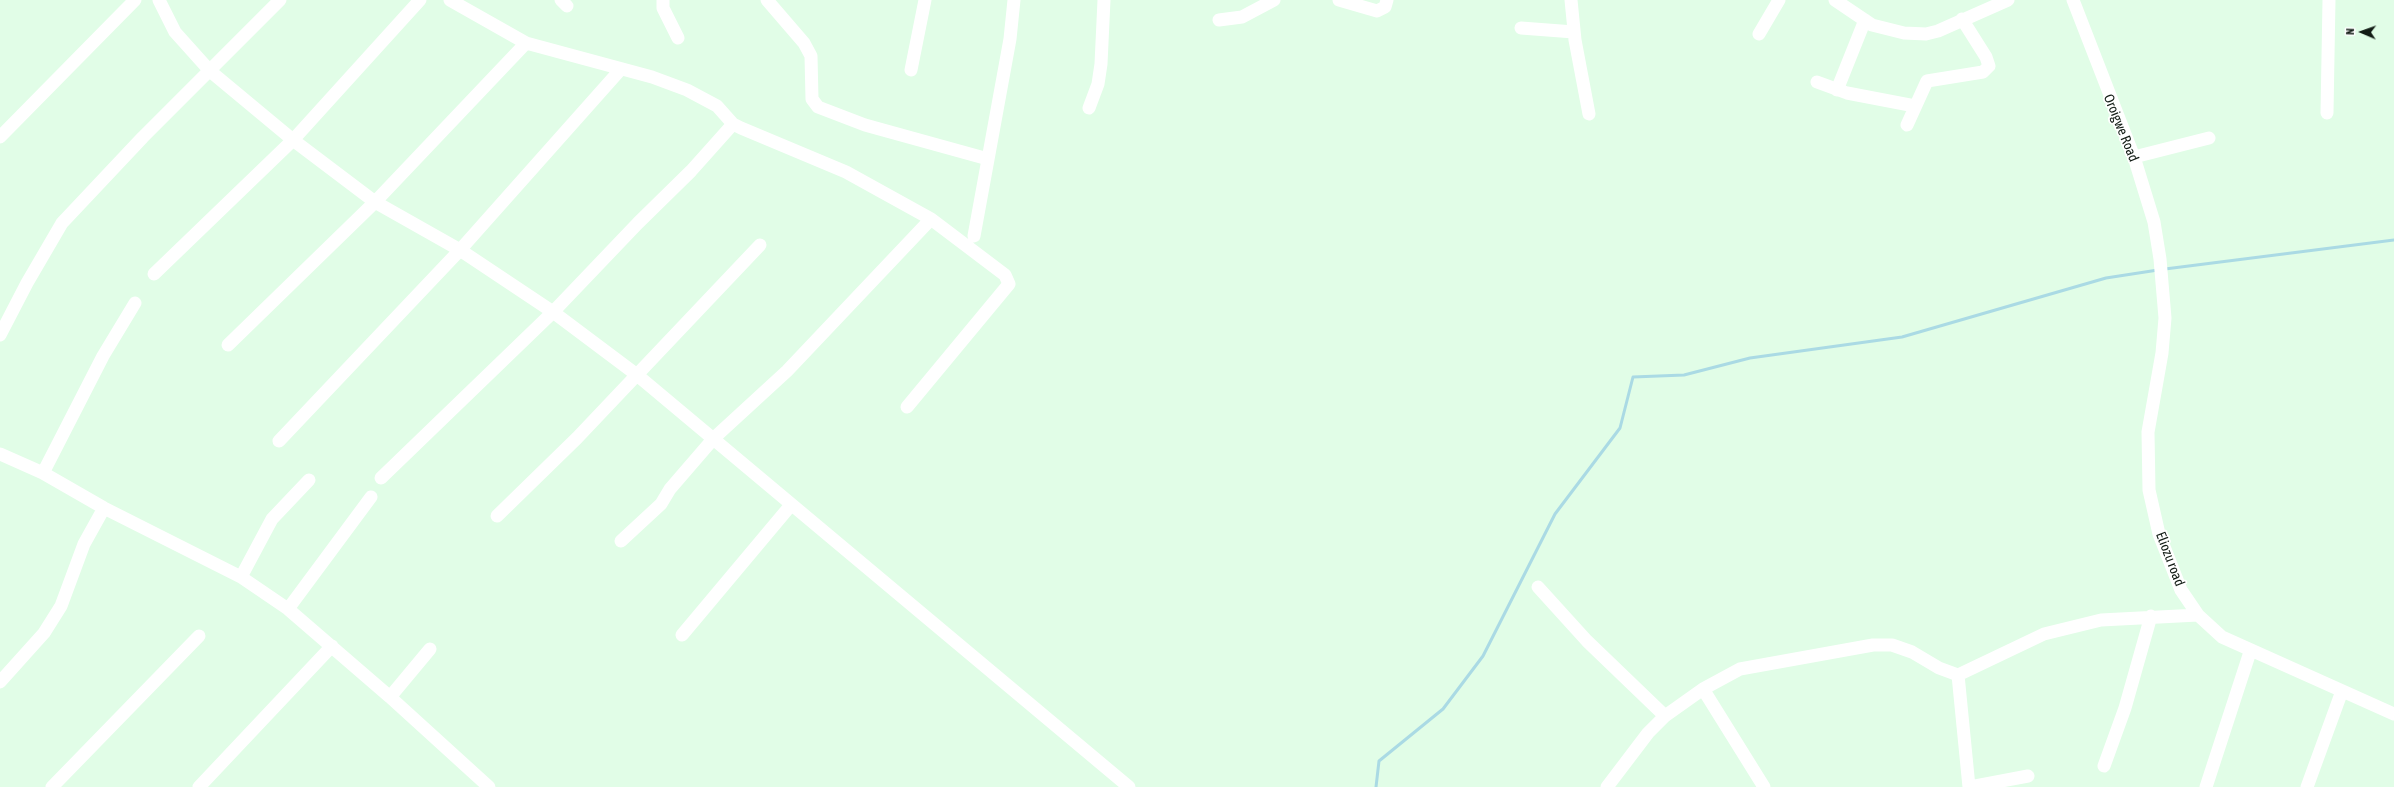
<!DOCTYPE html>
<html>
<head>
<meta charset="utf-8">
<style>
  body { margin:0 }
  #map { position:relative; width:2394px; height:787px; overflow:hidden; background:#e1fde7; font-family:"Asap Condensed",sans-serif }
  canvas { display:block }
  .north { position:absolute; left:2342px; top:12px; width:40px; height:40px; -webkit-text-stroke:3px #fff; paint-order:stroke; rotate:272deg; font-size:11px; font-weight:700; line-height:16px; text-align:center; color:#121c15 }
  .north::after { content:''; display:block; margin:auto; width:14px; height:18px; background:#121c15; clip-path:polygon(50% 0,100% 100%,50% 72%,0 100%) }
</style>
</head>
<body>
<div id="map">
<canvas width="2394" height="787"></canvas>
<div class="north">N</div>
</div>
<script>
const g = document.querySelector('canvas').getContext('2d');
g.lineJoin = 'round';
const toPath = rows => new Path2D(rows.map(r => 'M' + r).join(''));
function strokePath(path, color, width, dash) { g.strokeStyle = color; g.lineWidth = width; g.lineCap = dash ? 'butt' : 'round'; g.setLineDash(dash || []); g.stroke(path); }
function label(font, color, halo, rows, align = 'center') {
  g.font = font + ' "Asap Condensed",sans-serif'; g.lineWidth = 3.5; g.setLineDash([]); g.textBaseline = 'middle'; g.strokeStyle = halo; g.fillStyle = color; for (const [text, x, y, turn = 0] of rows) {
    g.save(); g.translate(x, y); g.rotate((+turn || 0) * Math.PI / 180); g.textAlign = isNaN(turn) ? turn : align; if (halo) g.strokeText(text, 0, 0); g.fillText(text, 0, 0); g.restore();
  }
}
strokePath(toPath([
  [2165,269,2394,240],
  [1376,787,1379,761,1443,709,1483,656,1555,514,1620,428,1633,377,1684,375,1750,358,1902,337,2106,278,2158,270]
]), '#aadae4', 3);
strokePath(toPath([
  [159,0,175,32,210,71,293,140,375,202,460,250,553,312,637,375,1129,787],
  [450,0,526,43,652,77,687,90,717,106,733,124,741,128,846,172,931,219,1005,275,1009,284,907,407],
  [561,0,567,6],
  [663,0,663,8,678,38],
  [767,0,804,43,811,56,812,99,818,107,865,125,988,159],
  [1339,0,1377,11,1385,7,1387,0],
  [1571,0,1575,40,1589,114],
  [1835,0,1872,25,1904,33,1926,34,1938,31,2008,0],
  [2073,0,2134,157,2154,222,2160,259,2165,318,2162,353,2148,432,2149,490,2159,534,2181,590,2198,615,2222,637,2394,714],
  [1219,20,1242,17,1274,0],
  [1521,28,1574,32],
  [1759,34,1779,0],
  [911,70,925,0],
  [1817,82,1847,93,1915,106],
  [1837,90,1865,20],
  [1089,108,1098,84,1101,64,1104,0],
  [2327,113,2329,0],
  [1907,125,1927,81,1983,72,1989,66,1986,57,1962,19],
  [0,137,135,0],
  [2134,157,2209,138],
  [974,236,1010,39,1014,0],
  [154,274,293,140,420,0],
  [0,335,27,283,62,223,143,137,280,0],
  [228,345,375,202,526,43],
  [279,441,460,250,621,69],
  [0,454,43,473,104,508,241,577,288,609,390,697,430,649],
  [43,473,103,356,135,303],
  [381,478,553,312,638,223,691,171,733,124],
  [497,516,577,438,760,245],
  [621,541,661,504,670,489,714,438,787,371,931,219],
  [241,577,272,519,309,480],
  [1538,587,1587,641,1665,716],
  [288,609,371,497],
  [682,635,791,505],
  [1958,675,1969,787],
  [0,682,44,633,61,606,84,544,104,508],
  [1703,689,1764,787],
  [390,697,489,787],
  [2104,766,2125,708,2151,616],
  [52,787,199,636],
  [199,787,332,646],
  [1607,787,1648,733,1665,716,1703,689,1740,669,1873,645,1892,645,1912,652,1939,668,1958,675,2044,634,2101,620,2198,615],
  [1970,787,2028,776],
  [2206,787,2250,652],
  [2307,787,2342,691]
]), '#fff', 13);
label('14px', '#121c15', '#fff', [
  ["Oroigwe Road",2121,128,68],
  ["Eliozu road",2170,559,69]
]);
</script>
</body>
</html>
